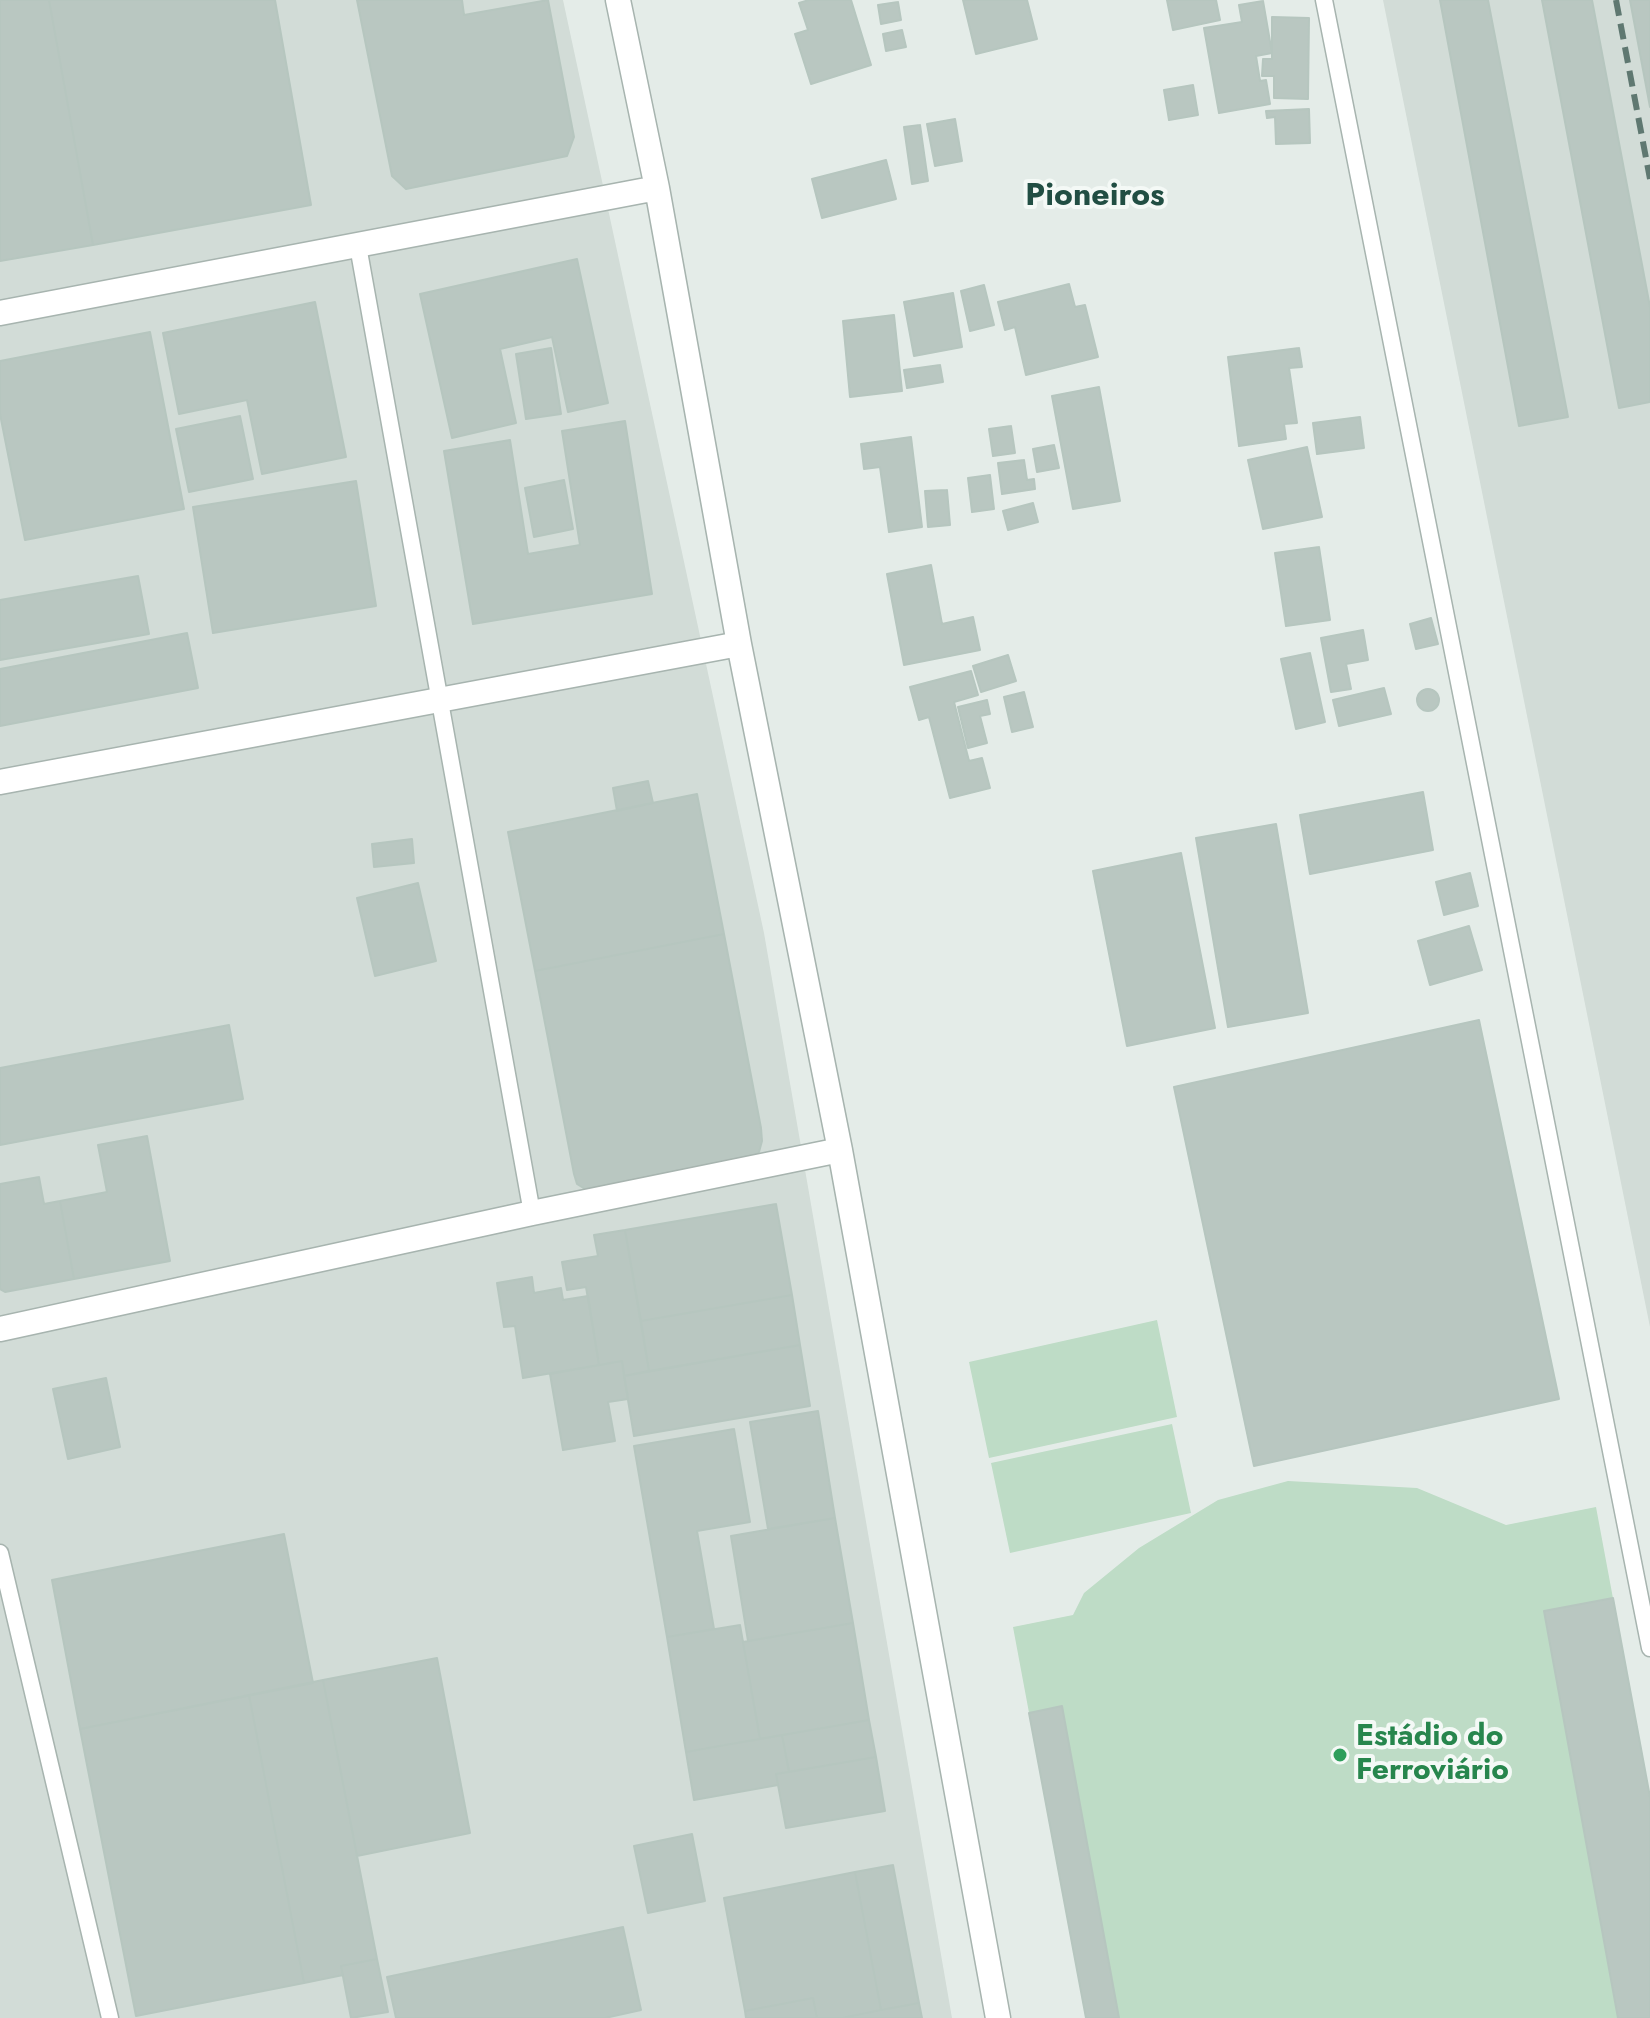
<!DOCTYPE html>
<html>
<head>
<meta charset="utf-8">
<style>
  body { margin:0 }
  canvas { display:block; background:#e4ece8 }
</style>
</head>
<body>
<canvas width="1650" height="2018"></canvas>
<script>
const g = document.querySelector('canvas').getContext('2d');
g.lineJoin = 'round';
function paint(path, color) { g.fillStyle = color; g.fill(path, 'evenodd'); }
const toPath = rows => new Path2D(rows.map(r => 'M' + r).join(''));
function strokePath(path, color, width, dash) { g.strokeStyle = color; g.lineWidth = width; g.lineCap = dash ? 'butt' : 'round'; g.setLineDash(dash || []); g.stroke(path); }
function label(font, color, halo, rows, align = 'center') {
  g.font = font + ' Jost,sans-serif'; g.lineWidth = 8; g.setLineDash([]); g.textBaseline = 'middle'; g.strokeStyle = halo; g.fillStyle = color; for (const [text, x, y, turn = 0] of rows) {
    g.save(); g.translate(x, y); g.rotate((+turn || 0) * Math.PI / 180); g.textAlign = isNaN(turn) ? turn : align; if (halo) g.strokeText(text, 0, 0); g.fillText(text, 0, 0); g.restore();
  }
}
paint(toPath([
  [0,0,563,0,764,933,952,2018,0,2018],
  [1383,0,1650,0,1650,1327]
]), '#d2dcd7');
paint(toPath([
  [1157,1320,1177,1417,989,1458,969,1362],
  [1172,1424,1191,1513,1010,1553,991,1463],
  [1288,1481,1417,1488,1506,1525,1596,1507,1650,1797,1650,2018,1086,2018,1013,1627,1073,1615,1084,1593,1139,1548,1218,1500]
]), '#bedcc6');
const building = toPath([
  [0,0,49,0,93,245,0,261,0,0],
  [49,0,275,0,311,205,93,245,49,0],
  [357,0,462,0,464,15,548,0,574,137,567,156,406,189,392,176,357,0],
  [809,0,851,0,871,65,811,84,795,34,808,30,799,3,809,0],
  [963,0,1027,0,1037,39,976,54,963,0],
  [1167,0,1216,0,1220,20,1173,30,1167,0],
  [1440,0,1488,0,1568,417,1519,426,1440,0],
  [1542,0,1592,0,1650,307,1650,402,1619,408,1542,0],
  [1630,0,1650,0,1650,107,1630,0],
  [1263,1,1272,53,1256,56,1260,81,1266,80,1270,104,1219,113,1204,28,1242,22,1239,5,1263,1],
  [898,2,901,20,881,24,878,5,898,2],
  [1272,17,1309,18,1308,99,1274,98,1274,76,1262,76,1263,59,1272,59,1272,17],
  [902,30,906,47,886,51,883,34,902,30],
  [1193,85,1198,115,1169,120,1164,90,1193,85],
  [1309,109,1310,143,1276,144,1275,117,1267,118,1266,111,1309,109],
  [955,119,962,161,935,166,927,124,955,119],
  [920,125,928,181,912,184,904,127,920,125],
  [886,160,896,199,822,218,812,179,886,160],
  [577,259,608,403,568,412,552,337,500,349,516,423,452,438,420,294,577,259],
  [1069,284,1075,307,1085,305,1098,357,1026,375,1015,327,1005,330,998,302,1069,284],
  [984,285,994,325,970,331,961,291,984,285],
  [953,293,962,347,914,356,904,302,953,293],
  [315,302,346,457,262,474,247,400,179,414,163,333,315,302],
  [894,315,902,391,850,397,843,321,894,315],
  [150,332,184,509,25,540,0,414,0,361,150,332],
  [551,348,561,414,526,419,516,354,551,348],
  [1299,348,1302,367,1289,368,1297,423,1284,424,1286,439,1239,446,1228,357,1299,348],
  [940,365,943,382,907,388,904,370,940,365],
  [1099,387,1120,501,1073,509,1052,396,1099,387],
  [240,416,253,479,189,492,176,429,240,416],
  [1360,417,1364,448,1317,454,1313,423,1360,417],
  [625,421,652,594,473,624,444,451,510,440,528,554,580,545,562,431,625,421],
  [1011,426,1015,453,993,456,989,429,1011,426],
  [911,437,922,527,889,532,880,467,864,469,861,444,911,437],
  [1054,445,1059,468,1037,472,1033,449,1054,445],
  [1307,447,1322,517,1263,529,1248,460,1307,447],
  [1024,460,1027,480,1034,479,1035,489,1002,494,998,463,1024,460],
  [990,475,994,509,972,512,968,478,990,475],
  [564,480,573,529,534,537,525,488,564,480],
  [356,481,376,606,213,633,193,507,356,481],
  [947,490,950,525,928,527,925,491,947,490],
  [1033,503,1038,522,1008,530,1003,511,1033,503],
  [1319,547,1330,620,1286,626,1275,553,1319,547],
  [931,565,942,624,973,617,980,650,904,665,887,574,931,565],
  [138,576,149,634,0,660,0,600,138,576],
  [1431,618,1438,644,1416,649,1410,624,1431,618],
  [1363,630,1368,660,1346,664,1351,689,1331,692,1321,638,1363,630],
  [187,633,198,688,0,726,0,669,187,633],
  [1310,653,1325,722,1296,729,1281,659,1310,653],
  [1008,655,1016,681,981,692,973,666,1008,655],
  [971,671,978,695,954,702,969,761,982,758,990,788,950,798,929,717,919,720,910,687,971,671],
  [1384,688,1391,714,1339,726,1333,700,1384,688],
  '1417 700a11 11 0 1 1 22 0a11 11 0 1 1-22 0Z',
  [1024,692,1033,727,1012,732,1004,697,1024,692],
  [987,700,990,714,980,716,987,743,968,748,958,707,987,700],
  [648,781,653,803,617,811,613,788,648,781],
  [1423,792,1433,850,1310,874,1300,815,1423,792],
  [697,794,724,934,535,971,508,832,697,794],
  [1276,824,1308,1013,1228,1027,1196,838,1276,824],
  [412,839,414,863,374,867,372,844,412,839],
  [1181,853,1215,1028,1127,1046,1093,871,1181,853],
  [1470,873,1478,906,1444,915,1436,882,1470,873],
  [418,883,436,961,375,976,357,898,418,883],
  [1469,926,1482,970,1430,985,1418,941,1469,926],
  [724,934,761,1128,762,1141,759,1152,751,1158,585,1189,577,1184,574,1174,535,971,724,934],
  [1479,1020,1559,1399,1254,1466,1174,1087,1479,1020],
  [229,1025,243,1099,0,1145,0,1068,229,1025],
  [147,1136,170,1261,74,1279,60,1201,107,1192,98,1145,147,1136],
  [39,1177,44,1204,60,1201,74,1279,5,1292,0,1289,0,1184,39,1177],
  [776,1204,792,1295,641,1321,625,1230,776,1204],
  [625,1230,649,1371,624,1376,622,1361,599,1365,586,1287,567,1290,562,1262,598,1256,594,1235,625,1230],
  [532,1277,534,1293,561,1288,563,1300,588,1296,599,1365,523,1378,515,1326,504,1327,497,1283,532,1277],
  [792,1295,800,1345,649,1371,641,1321,792,1295],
  [800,1345,810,1406,634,1436,624,1376,800,1345],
  [622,1361,628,1399,608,1402,615,1441,563,1450,550,1374,622,1361],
  [106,1378,120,1447,68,1459,53,1389,106,1378],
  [818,1411,835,1518,768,1529,750,1422,818,1411],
  [734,1429,750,1522,697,1531,714,1629,667,1637,634,1446,734,1429],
  [835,1518,853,1623,748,1641,731,1536,835,1518],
  [284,1534,313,1683,80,1729,52,1580,284,1534],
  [1613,1598,1650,1797,1650,2018,1618,2018,1544,1611,1613,1598],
  [853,1623,869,1720,760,1739,743,1642,853,1623],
  [740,1625,760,1739,686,1752,667,1637,740,1625],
  [437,1658,470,1833,357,1856,323,1680,437,1658],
  [323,1680,377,1959,341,1966,343,1975,304,1983,249,1695,323,1680],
  [249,1695,304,1983,136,2016,80,1729,249,1695],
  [1062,1706,1119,2018,1086,2018,1029,1713,1062,1706],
  [869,1720,876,1757,789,1772,782,1735,869,1720],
  [782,1735,789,1772,776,1774,778,1785,694,1800,686,1752,782,1735],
  [876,1757,885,1811,786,1828,776,1774,876,1757],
  [692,1834,705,1901,648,1913,634,1846,692,1834],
  [893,1865,919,2003,881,2010,855,1872,893,1865],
  [855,1872,881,2010,842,2018,817,2018,813,1998,745,2011,724,1898,855,1872],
  [623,1927,641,2010,605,2018,396,2018,387,1977,623,1927],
  [377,1959,388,2012,351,2018,341,1966,377,1959],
  [813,1998,817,2018,746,2018,745,2011,813,1998],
  [919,2003,922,2018,842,2018,881,2010,919,2003]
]);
paint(building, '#b9c7c1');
strokePath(building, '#b6c6bf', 2);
const lane = toPath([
  [1324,0,1650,1648],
  [358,246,532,1213],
  [0,1553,110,2018]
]);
const street = toPath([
  [618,0,657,188,739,644,840,1150,998,2018],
  [0,313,657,188],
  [0,782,739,644],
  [0,1329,532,1213,840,1150]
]);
strokePath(lane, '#a7b4af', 19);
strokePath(street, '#a7b4af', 27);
strokePath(lane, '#fff', 16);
strokePath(street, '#fff', 24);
strokePath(toPath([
  [1616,0,1650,179]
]), '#5f7871', 6, [16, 8]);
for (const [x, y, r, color] of [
  [1340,1755,8,"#2e9e5b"]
]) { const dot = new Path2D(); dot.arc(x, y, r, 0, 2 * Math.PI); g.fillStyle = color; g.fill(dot); strokePath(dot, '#f4f9f6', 3); }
label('bold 30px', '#27864d', '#f4f9f6', [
  ["Estádio do",1356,1738],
  ["Ferroviário",1356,1772]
], 'left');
label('bold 32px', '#214e43', '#f4f9f6', [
  ["Pioneiros",1095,197]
]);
</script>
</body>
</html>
